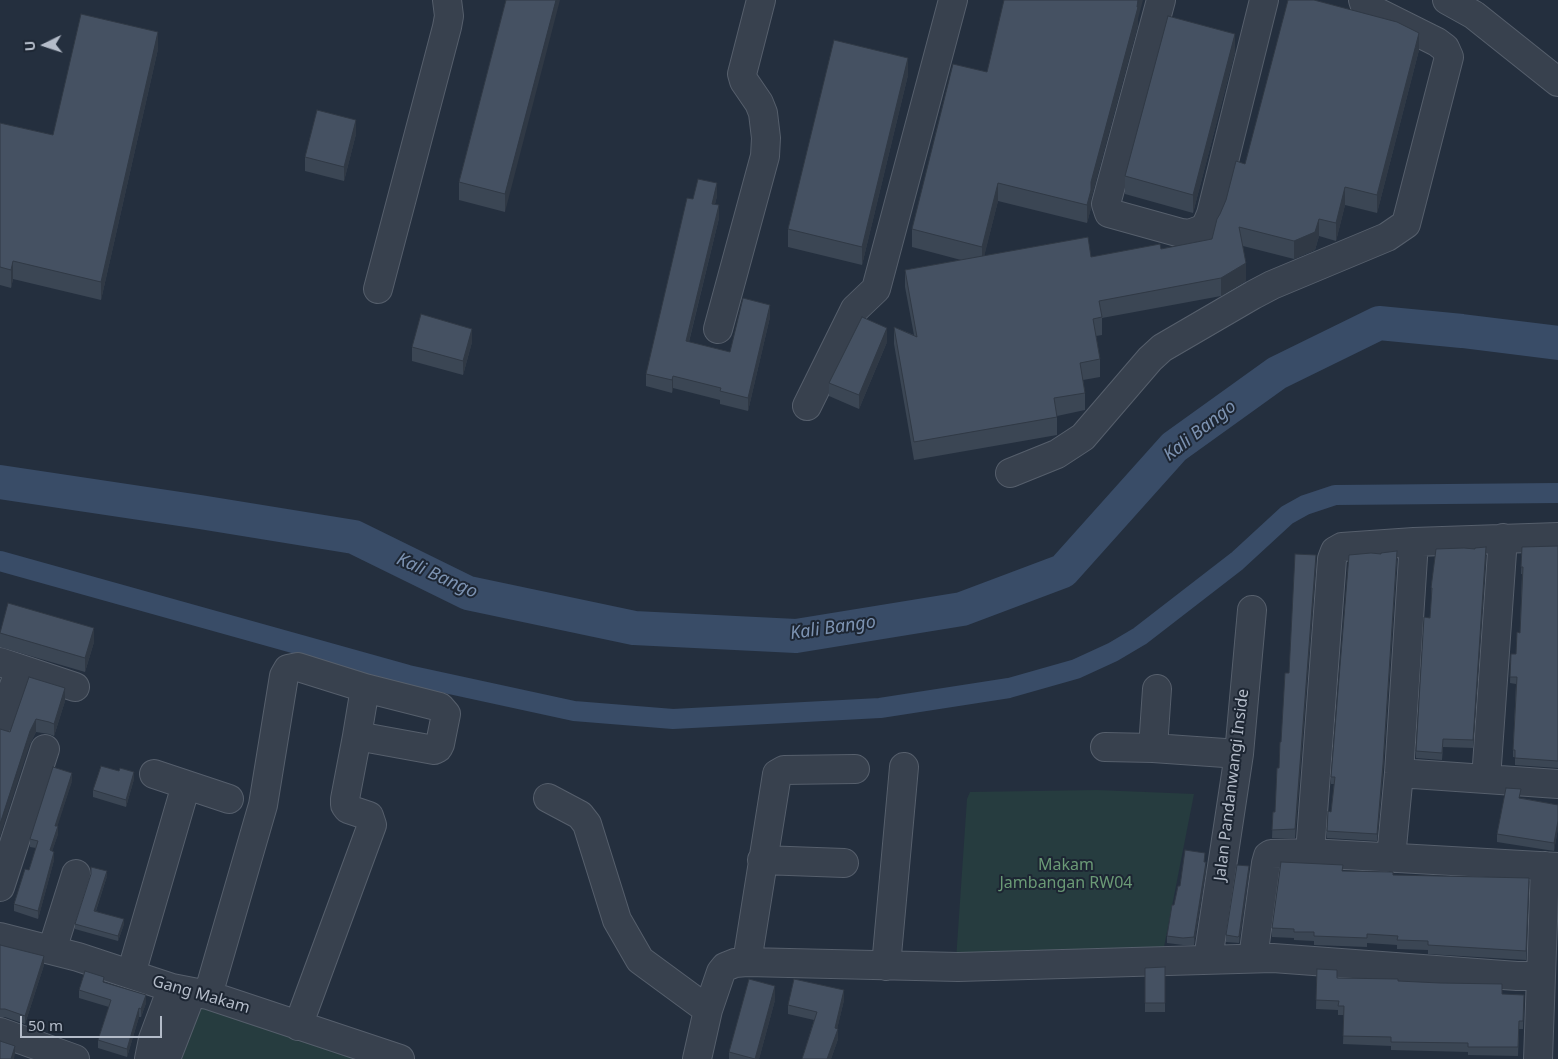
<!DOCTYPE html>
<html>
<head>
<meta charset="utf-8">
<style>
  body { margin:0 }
  #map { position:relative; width:1558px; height:1059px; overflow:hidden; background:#242f3e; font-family:"Noto Sans",sans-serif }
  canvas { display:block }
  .north { position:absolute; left:20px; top:20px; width:50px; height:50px; -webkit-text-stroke:4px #1d2633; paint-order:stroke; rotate:266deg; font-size:14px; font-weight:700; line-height:20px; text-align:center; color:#b4bcc9 }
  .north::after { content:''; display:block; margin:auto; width:18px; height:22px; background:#b4bcc9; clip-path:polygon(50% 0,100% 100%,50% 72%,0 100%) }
  .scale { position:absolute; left:20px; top:1016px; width:142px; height:22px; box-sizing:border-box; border:2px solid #b4bcc9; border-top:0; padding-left:6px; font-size:15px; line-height:18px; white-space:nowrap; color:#b4bcc9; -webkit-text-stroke:4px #1d2633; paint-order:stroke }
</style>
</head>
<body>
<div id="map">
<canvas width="1558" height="1059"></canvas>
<div class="north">U</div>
<div class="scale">50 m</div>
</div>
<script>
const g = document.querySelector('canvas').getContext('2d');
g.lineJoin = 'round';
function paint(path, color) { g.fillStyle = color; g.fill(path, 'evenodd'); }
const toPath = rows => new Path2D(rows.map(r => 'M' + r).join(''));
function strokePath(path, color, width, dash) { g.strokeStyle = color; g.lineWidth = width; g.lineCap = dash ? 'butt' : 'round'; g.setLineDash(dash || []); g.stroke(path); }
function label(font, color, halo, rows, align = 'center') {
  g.font = font + ' "Noto Sans",sans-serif'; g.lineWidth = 4; g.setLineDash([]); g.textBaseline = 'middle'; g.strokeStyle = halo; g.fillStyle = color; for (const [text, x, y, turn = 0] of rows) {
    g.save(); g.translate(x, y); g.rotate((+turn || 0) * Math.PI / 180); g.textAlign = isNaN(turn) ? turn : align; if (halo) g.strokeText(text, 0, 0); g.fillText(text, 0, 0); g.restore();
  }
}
paint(toPath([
  [1097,790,1194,794,1163,952,956,960,967,799,970,792],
  [200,1005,371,1059,182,1059]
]), '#263c3f');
strokePath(toPath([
  [0,561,408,675,574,711,673,719,880,708,1009,688,1076,669,1113,652,1140,636,1237,561,1287,515,1305,505,1335,495,1558,493]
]), '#394c67', 20);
strokePath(toPath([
  [0,482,200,512,354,537,468,593,634,628,796,636,962,609,1063,571,1174,447,1277,373,1379,323,1462,331,1558,343]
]), '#394c67', 34);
const minor = toPath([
  [1161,0,1106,204,1109,213,1181,233,1189,234,1200,230,1206,226,1211,214,1264,0],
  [1447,0,1474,15,1558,82],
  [378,289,447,27,449,16,447,0],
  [718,329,765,156,766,138,763,113,759,103,744,81,742,74,761,0],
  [807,406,855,309,876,289,953,0],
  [1010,473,1057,454,1083,437,1150,359,1162,348,1253,295,1272,285,1387,237,1406,224,1449,57,1445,48,1437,42,1365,6,1363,0],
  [0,662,75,687],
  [0,720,2,719,20,669],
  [1105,747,1153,748,1239,754],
  [1153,748,1157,689],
  [1399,773,1558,784],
  [154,774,229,799],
  [1486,779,1503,538],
  [548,798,580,815,587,824,617,920,640,960,708,1010],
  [1310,853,1332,559,1335,551,1342,547,1414,542,1558,537],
  [1391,858,1399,773,1414,542],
  [762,860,844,863],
  [0,887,45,749],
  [0,937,78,957,172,988,208,995,400,1059],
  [52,950,76,874],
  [1253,958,1266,863,1268,856,1271,854,1310,853,1558,867],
  [1208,959,1239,754,1252,610],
  [747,962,958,967,1273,958,1517,976,1541,976],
  [886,966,904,767],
  [131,974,186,785],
  [208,995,263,805,284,676,288,669,298,667,365,688,357,736],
  [298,1026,372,825,369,816,348,809,345,805,345,799,357,736,434,750,438,748,440,744,446,714,440,707,365,688],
  [0,1032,75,1059],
  [149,1059,153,1039,172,988],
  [166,1059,192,992],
  [697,1059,708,1010,721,972,725,967,735,963,747,962,777,774,784,770,855,769],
  [1538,1059,1545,866]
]);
strokePath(minor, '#565f6c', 30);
strokePath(minor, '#38414e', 28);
paint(toPath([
  [506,0,505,212,459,200,459,182],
  [1138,19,1138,25,1091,199,1091,208,1087,223,998,201,984,256,1091,257,1161,249,1212,239,1220,214,1245,164,1419,50,1377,213,1345,205,1336,241,1319,236,1315,250,1294,259,1243,246,1246,281,1221,296,1102,318,1102,335,1096,336,1100,359,1100,377,1083,380,1085,393,1085,410,1057,416,1057,435,914,460,894,344,894,327,914,335,905,287,905,270,961,260,912,247,912,229,987,72],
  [158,49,101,300,13,279,11,288,0,285,0,123,53,135],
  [1235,52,1193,213,1125,194,1125,176],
  [908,75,862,265,788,247,788,229],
  [356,134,344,181,305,171,305,157],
  [717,196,715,204,719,218,689,342,730,352,770,317,748,411,720,404,720,400,673,388,672,393,646,386,646,374,693,199],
  [472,342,463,375,412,361,412,347],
  [887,342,859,409,829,396,829,383],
  [1558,546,1558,768,1515,765,1515,757,1513,757,1513,750,1516,684,1510,683,1511,654,1516,654,1520,633,1522,574,1521,574,1522,547],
  [1486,555,1473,748,1443,747,1442,760,1416,758,1416,751,1432,596,1431,588],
  [1397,559,1383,772,1377,841,1327,838,1327,831,1331,812,1334,784,1331,784,1331,777],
  [1316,564,1295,838,1272,838,1273,812,1275,812,1289,673],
  [0,631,94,642,85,672,0,647],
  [65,701,54,736,49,734,36,732,30,744,10,732],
  [134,779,126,807,93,797,93,790],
  [72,781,57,826,58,834,52,851,54,860,38,919,14,911,14,904,29,870,36,848,30,847,30,839],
  [1521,798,1558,805,1558,828,1554,851,1497,842,1497,834],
  [1205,862,1206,869,1194,945,1183,945,1167,943,1167,936,1174,905,1180,886],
  [1343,871,1393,875,1529,878,1526,960,1428,954,1428,950,1397,949,1397,945,1367,943,1367,947,1314,945,1314,941,1294,940,1294,938,1272,937,1272,928],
  [1249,873,1239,943,1226,942,1226,935],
  [107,876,96,911,124,924,118,941,75,929,75,924],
  [0,945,44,965,25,1024,5,1017,0,1017],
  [1165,967,1165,1012,1145,1012,1145,968],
  [1317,969,1337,978,1398,981,1502,994,1524,995,1523,1029,1519,1029,1518,1056,1468,1055,1468,1052,1391,1050,1391,1046,1343,1044,1344,1015,1338,1015,1338,1010,1316,1009],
  [104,982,146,1003,141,1017,139,1017,127,1057,98,1048,98,1040,109,1007,79,998,79,990],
  [775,1000,759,1059,729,1059,729,1052],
  [844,1000,837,1029,838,1039,831,1059,802,1059,814,1020,788,1014,788,1005]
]), '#3b4654');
paint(toPath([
  [556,0,560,0,505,212,505,194],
  [1138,0,1143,0,1138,19,1138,25,1091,199,1091,208,1087,223,1087,205,1091,182],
  [158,32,158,49,101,300,101,282],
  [1419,33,1419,50,1377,213,1377,195],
  [1235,34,1235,52,1193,213,1193,195],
  [908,58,908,75,862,265,862,247],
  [356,120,356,134,344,181,344,167],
  [717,183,717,196,712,216,712,204],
  [998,183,998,201,982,265,982,247],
  [1345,187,1345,205,1336,241,1336,223],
  [719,205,719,218,686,353,686,341],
  [1319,219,1319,236,1315,250,1294,259,1294,241],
  [13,261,13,279,11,288,11,270],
  [1246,263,1246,281,1221,296,1221,278],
  [770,305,770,317,748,411,748,398],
  [887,328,887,342,859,409,859,395],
  [472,329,472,342,463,375,463,361],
  [673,376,673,388,672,393,672,380],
  [1486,547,1486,555,1473,748,1473,740],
  [1397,551,1383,772,1377,841,1377,834],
  [1316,555,1316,564,1295,838,1295,829],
  [94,628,94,642,85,672,85,658],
  [65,688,65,701,54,736,54,724],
  [36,719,36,732,30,744,0,837,0,824,30,731],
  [134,772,134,779,126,807,126,800],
  [72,773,72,781,55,834,55,826],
  [1558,821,1558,828,1554,851,1554,843],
  [58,826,58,834,50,858,50,850],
  [54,852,54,860,38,919,38,911],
  [1206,862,1206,869,1194,945,1194,937],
  [1249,866,1249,873,1239,943,1239,936],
  [107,871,107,876,94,916,94,911],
  [124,919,124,924,118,941,118,936],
  [44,956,44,965,25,1024,25,1016],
  [775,986,775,1000,759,1059,755,1059],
  [844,990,844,1000,835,1038,835,1028],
  [146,995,146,1003,141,1017,141,1009],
  [139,1008,139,1017,127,1057,127,1049],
  [838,1029,838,1039,831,1059,827,1059],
  [15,1046,15,1054,14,1059,11,1059]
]), '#303945');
const building = toPath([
  [506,0,556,0,505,194,459,182,506,0],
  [1004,0,1138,0,1137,7,1138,7,1091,182,1091,190,1087,205,998,183,982,247,912,229,953,64,987,72,1004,0],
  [1288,0,1314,0,1397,22,1419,33,1377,195,1345,187,1336,223,1319,219,1315,232,1294,241,1239,227,1246,263,1221,278,1099,301,1102,317,1093,319,1100,359,1080,363,1085,393,1054,398,1057,417,914,442,894,327,917,337,905,270,1088,237,1091,257,1160,244,1161,249,1212,239,1217,219,1220,214,1226,200,1236,161,1245,164,1288,0],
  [81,14,158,32,101,282,13,261,11,270,0,267,0,123,53,135,81,14],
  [1168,16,1235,34,1193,195,1125,176,1168,16],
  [834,40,908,58,862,247,788,229,834,40],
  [317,110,356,120,344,167,305,157,317,110],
  [698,179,717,183,712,204,719,205,686,341,730,352,743,298,770,305,748,398,720,391,721,388,673,376,672,380,646,374,687,198,693,199,698,179],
  [421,314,472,329,463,361,412,347,421,314],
  [862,317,887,328,859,395,829,383,862,317],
  [1558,546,1558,761,1515,758,1515,750,1513,750,1517,677,1510,677,1511,654,1516,654,1517,632,1520,633,1523,567,1521,567,1522,547,1558,546],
  [1486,547,1473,740,1443,739,1442,753,1416,751,1424,617,1430,618,1432,588,1431,588,1436,549,1464,548,1475,549,1475,548,1486,547],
  [1397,551,1383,764,1377,834,1327,831,1328,811,1331,812,1335,777,1331,777,1349,555,1371,553,1381,554,1381,553,1397,551],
  [1295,554,1316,555,1295,829,1272,830,1273,812,1275,812,1277,768,1279,768,1280,742,1281,742,1285,673,1289,673,1295,554],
  [8,603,94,628,85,658,0,633,8,603],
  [29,677,65,688,54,724,49,722,36,719,30,731,0,824,0,729,10,732,29,677],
  [101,766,119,771,120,768,134,772,126,800,93,790,101,766],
  [53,767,72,773,55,826,58,826,50,850,54,852,38,911,14,904,25,869,29,870,38,841,30,839,53,767],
  [1506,788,1521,789,1519,798,1558,805,1558,821,1554,843,1497,834,1506,788],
  [1185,850,1205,853,1204,862,1206,862,1194,937,1183,938,1167,936,1172,905,1174,905,1178,886,1180,886,1185,850],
  [1281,862,1343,865,1342,871,1393,872,1393,875,1529,878,1526,951,1428,945,1428,941,1397,940,1398,936,1367,934,1367,938,1314,936,1314,932,1294,932,1294,929,1272,928,1281,862],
  [1237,865,1249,866,1239,936,1238,937,1226,935,1237,865],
  [91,867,107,871,94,911,124,919,118,936,75,924,91,874,91,867],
  [0,945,44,956,25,1016,5,1009,0,1009,0,945],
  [1165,967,1165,1003,1145,1003,1145,968,1165,967],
  [1317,969,1337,970,1337,978,1398,979,1398,981,1440,983,1502,984,1502,994,1524,995,1523,1021,1519,1021,1518,1047,1468,1047,1468,1043,1391,1042,1391,1037,1343,1036,1344,1006,1338,1006,1339,1001,1316,1000,1317,969],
  [85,971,104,977,103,982,146,995,141,1009,139,1008,127,1049,98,1040,111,1000,79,990,85,971],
  [749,979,775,986,755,1059,729,1052,749,979],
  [794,979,844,990,835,1028,838,1029,827,1059,802,1059,817,1012,788,1005,794,979],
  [0,1041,15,1046,11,1059,0,1059,0,1041]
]);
paint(building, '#455162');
strokePath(building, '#303945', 1);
label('16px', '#b4bcc9', '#1d2633', [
  ["Jalan Pandanwangi Inside",1232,785,-83],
  ["Gang Makam",201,995,16]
]);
label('16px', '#6b9a76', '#1d2633', [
  ["Makam",1066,865],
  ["Jambangan RW04",1066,883]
]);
label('italic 18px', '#7c92b1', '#1d2633', [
  ["Kali Bango",1200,431,-38],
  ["Kali Bango",437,576,24],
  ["Kali Bango",833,628,-8]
]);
</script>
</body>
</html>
